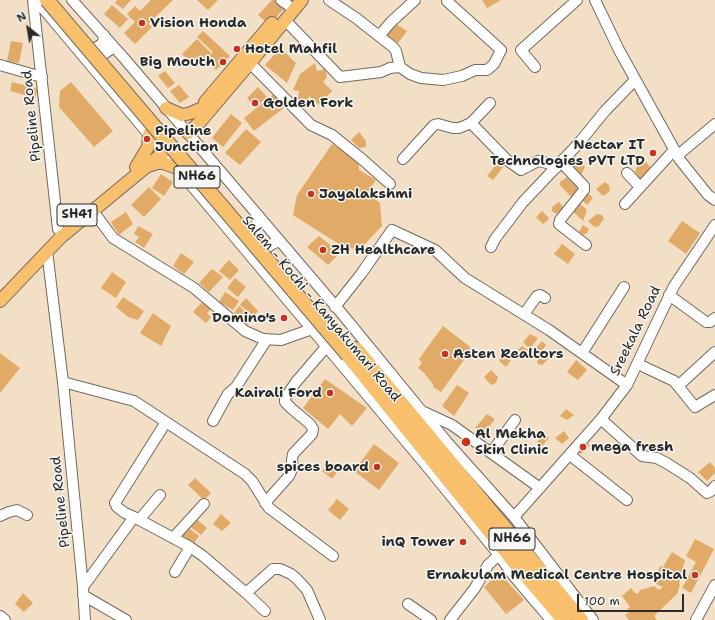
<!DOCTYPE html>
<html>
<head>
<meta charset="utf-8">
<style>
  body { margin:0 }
  #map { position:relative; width:715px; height:620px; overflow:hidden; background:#f3dfc5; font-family:"Shantell Sans",sans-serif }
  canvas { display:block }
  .north { position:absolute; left:8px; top:8px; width:40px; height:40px; -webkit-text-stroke:3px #f6f6f2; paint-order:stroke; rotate:329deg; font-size:11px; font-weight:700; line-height:16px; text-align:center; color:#2b2b2b }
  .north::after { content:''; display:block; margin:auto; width:14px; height:18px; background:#2b2b2b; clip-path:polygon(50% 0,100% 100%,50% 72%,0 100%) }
  .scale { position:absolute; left:577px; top:594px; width:107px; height:18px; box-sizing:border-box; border:2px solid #2b2b2b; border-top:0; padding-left:5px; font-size:12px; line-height:14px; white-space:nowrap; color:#2b2b2b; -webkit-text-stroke:3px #f6f6f2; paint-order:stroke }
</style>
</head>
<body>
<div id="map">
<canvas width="715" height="620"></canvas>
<div class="north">N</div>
<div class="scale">100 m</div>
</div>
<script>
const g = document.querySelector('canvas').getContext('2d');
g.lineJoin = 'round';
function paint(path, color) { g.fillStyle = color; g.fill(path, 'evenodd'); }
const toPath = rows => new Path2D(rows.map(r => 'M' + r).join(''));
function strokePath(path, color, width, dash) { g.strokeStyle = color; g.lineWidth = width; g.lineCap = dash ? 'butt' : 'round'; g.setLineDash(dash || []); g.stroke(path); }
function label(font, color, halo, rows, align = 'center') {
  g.font = font + ' "Shantell Sans",sans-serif'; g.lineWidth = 3; g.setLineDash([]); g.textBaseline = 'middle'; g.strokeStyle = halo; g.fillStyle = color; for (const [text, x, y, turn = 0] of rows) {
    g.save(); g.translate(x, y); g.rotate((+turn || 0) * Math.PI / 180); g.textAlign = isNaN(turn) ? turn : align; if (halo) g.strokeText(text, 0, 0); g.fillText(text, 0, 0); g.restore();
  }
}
paint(toPath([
  [117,0,131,0,123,9,115,3],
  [151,0,173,0,148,24,152,27,135,44,124,33,135,22,127,14,135,6,140,11],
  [197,0,218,0,208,10],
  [272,0,276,0,285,7,270,25,258,15],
  [482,0,501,0,487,8],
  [112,5,128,19,120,28,104,14],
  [395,23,407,31,398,43,387,35],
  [203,31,230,56,216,70,205,60,213,52,197,37],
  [197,39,211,53,196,68,182,54],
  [11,41,23,43,19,63,7,61],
  [280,48,296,63,287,83,265,65],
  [315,63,317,71,325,69,327,77,323,82,332,91,319,105,309,96,308,100,298,100,299,91,293,90,300,74],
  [165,71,175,83,168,88,158,76],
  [12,82,38,89,35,98,10,91],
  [71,82,113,131,94,147,59,107,60,91],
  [179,85,189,97,180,103,170,91],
  [258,87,267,97,256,107,247,98],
  [275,93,285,107,254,131,244,118],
  [231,114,242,123,223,147,212,138],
  [246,129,261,142,240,165,225,153],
  [359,132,366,141,366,147,359,148,351,140],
  [332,144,359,160,359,170,376,180,367,193,380,203,382,226,359,250,342,246,293,215,297,195],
  [575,157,585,167,580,177,568,164],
  [498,162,504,166,493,180,487,176],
  [646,162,652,169,640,182,635,171,637,167],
  [161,174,173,182,164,196,152,188],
  [567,177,577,187,577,192,571,197,560,185,560,182],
  [605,182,609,185,610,191,603,196,596,189],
  [149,187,161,199,144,217,131,205],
  [586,191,593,198,587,205,580,198],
  [577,201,587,210,583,221,570,209],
  [559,202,564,208,556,214,552,211,552,207],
  [542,211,548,217,549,219,543,224,536,217],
  [126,212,133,224,119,235,111,222],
  [597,214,602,215,604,219,598,227,593,226,588,221],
  [682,221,700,233,686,254,668,241],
  [583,225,589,229,587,233,583,235,579,232],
  [138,226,153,234,144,248,135,242,139,237,134,234],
  [319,236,340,253,328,265,307,247],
  [562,244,575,254,568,264,554,254],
  [181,253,194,262,184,274,173,266],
  [229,260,239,270,230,280,219,271],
  [212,269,223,277,209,292,199,283],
  [112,272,126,282,116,298,101,288],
  [235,278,246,287,238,297,227,288],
  [225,292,239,301,233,310,219,302],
  [123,297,144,311,138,320,128,317,116,307],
  [246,298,258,311,254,316,240,305],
  [202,302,211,309,207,313,211,317,206,323,193,312],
  [239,306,245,311,238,319,233,314],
  [246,312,253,318,246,326,240,320],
  [153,313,171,326,161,346,140,333],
  [443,326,469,346,471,350,441,392,433,387,433,384,424,373,418,368,422,363,419,359],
  [530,334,538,338,530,349,523,342],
  [542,341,546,345,538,356,533,351],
  [522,346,528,350,525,356,518,350],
  [509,351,511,360,506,367,499,361,504,352,507,354],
  [0,353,20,368,0,393],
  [543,353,544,354,546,354,549,358,542,365,538,364,537,361],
  [576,360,587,370,578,380,567,372],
  [491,370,498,377,496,383,491,385,484,377],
  [325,379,367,408,352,426,340,414,328,429,303,408],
  [457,385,469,393,454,416,442,406],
  [566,409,574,415,567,420,560,416],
  [487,414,495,419,483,434,475,428],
  [564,431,569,438,562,444,555,438],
  [544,434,549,438,542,446,537,442],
  [584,441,590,445,581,454,576,450],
  [374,444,399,463,379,490,354,471],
  [710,462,715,468,715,473,707,481,698,472],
  [329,463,338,471,332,479,322,471],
  [195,478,211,493,204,500,188,485],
  [337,499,349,509,340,520,328,510],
  [221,514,231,523,222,531,213,524],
  [194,517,207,528,201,535,188,525],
  [186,526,199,536,193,544,180,535],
  [695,539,714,549,691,593,682,588,696,562,686,556],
  [672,552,685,560,679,584,680,585,677,594,654,616,657,620,629,620,625,615,629,612,627,609,630,607,622,596,631,588,635,593,638,594,640,590,654,586,659,590,663,587,654,583,660,566,663,567],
  [499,573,524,600,506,614,484,587],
  [23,593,33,603,24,612,15,604]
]), '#e1aa66');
const minor = toPath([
  [33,0,58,229],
  [36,0,429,469,499,555,512,574,551,620],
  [72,0,123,57,343,315,447,442,514,517,593,620],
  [281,0,288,5],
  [329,0,356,18,393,47,396,51,400,67],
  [595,0,619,50,680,160,708,195,715,200],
  [285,20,340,77,381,72,390,68,400,67,410,74,421,78,443,80,462,76,475,70,487,70,494,64,501,50,447,1],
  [379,36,391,22,415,0],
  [87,54,103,43,104,35],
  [250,63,311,125,332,135,363,160,390,184],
  [93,64,101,56,114,47],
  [0,65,42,77],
  [535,67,521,50,577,0],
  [490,103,471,123,507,160,521,170,538,161,547,163,556,168],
  [677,156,715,124],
  [403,159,434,125,438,124,453,128,459,128,471,123],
  [561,162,584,186,584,190,560,220,559,224,586,245],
  [627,173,640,187],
  [625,204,674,150],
  [93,211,113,238,194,288,245,331,263,339,281,340,312,329],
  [241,236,245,235,256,226,259,217],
  [491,247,495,239,523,202,579,143,605,111,635,80],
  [47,251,63,382,83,587,85,620],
  [257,258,259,254,272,244,280,241],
  [669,295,706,322,710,322,715,318],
  [335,307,361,274,392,230,435,250,465,278,549,330,627,385],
  [524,314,537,296,540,295,545,298],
  [582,353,624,287],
  [638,364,674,381,695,407,715,395],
  [63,382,134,401,166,422,245,474,252,481,269,508,333,556],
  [678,386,715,352],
  [424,412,452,425,540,488],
  [601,419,642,456,657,458,668,464,690,478,707,493,711,491,715,486],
  [213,421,228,394,236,387,267,339],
  [491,453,515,420],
  [570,455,627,500],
  [265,503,289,476,293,467,292,460,293,454,312,434,313,429,310,424,292,409,285,402,285,398,296,382,326,347],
  [0,516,9,512,17,510,27,515],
  [134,517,125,513,117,507,115,503,166,422],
  [514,517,601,419,627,385,674,286,715,225],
  [139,520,160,495],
  [173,538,204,504],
  [175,572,190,547],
  [83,587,134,517,190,547,203,556,246,593,273,569,280,569,291,574,297,579,307,590,320,620],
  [246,593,265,611],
  [83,595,126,620],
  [408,604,431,620],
  [0,616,5,620],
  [450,620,475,588,488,565,499,555],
  [696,620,715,585]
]);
const major = toPath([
  [205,102,272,23],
  [166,108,182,115,191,113,200,109],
  [188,133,200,122,250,63,302,0],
  [148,166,157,163,163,163,177,168],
  [136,167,148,147,149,134],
  [0,301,61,237,164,152]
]);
const highway = toPath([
  [356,349,581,620],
  [348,355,518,566,564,620]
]);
strokePath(minor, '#716a61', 12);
strokePath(major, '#716a61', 14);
strokePath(highway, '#716a61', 16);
strokePath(minor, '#fff', 10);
strokePath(major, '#f8bf6c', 12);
strokePath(highway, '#f8bf6c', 14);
const highwayBridge = toPath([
  [47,0,348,355]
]);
strokePath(highwayBridge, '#716a61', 16, []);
strokePath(highwayBridge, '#f8bf6c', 14);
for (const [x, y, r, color] of [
  [142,23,4,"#c8321e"],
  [237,49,4,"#c8321e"],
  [223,62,4,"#c8321e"],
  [255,103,4,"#c8321e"],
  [147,139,4,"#c8321e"],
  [653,153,4,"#c8321e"],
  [311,194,4,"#c8321e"],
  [323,250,4,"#c8321e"],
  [284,318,4,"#c8321e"],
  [445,354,4,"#c8321e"],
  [330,393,4,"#c8321e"],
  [466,442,5,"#c8321e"],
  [583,447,4,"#c8321e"],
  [377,467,4,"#c8321e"],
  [463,542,4,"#c8321e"],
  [695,575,4,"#c8321e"]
]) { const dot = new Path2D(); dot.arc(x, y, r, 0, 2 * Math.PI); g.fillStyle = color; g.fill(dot); strokePath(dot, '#f6f6f2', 1.5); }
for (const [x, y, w] of [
  [197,177,46],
  [77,215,40],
  [512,539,46]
]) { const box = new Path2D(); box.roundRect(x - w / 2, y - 11, w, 22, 3); g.fillStyle = '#f6f6f2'; g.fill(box); strokePath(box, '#2b2b2b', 1); }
label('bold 13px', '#2b2b2b', null, [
  ["NH66",197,177],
  ["SH41",77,215],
  ["NH66",512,539]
]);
label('bold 14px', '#2b2b2b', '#f6f6f2', [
  ["Vision Honda",150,23],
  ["Hotel Mahfil",245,49],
  ["Big Mouth",215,62,"right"],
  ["Golden Fork",263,103],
  ["Pipeline",155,131],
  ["Junction",155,147],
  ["Nectar IT",645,145,"right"],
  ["Technologies PVT LTD",645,161,"right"],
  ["Jayalakshmi",319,194],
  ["ZH Healthcare",331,250],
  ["Domino's",276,318,"right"],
  ["Asten Realtors",453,354],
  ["Kairali Ford",322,393,"right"],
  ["Al Mekha",475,434],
  ["Skin Clinic",475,450],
  ["mega fresh",591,447],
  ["spices board",369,467,"right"],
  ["inQ Tower",455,542,"right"],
  ["Ernakulam Medical Centre Hospital",687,575,"right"]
], 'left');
label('14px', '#2b2b2b', '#f6f6f2', [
  ["Pipeline Road",32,116,-96],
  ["Salem - Kochi - Kanyakumari Road",321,309,50],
  ["Sreekala Road",636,331,-64],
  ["Pipeline Road",61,502,-96]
]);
</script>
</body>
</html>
